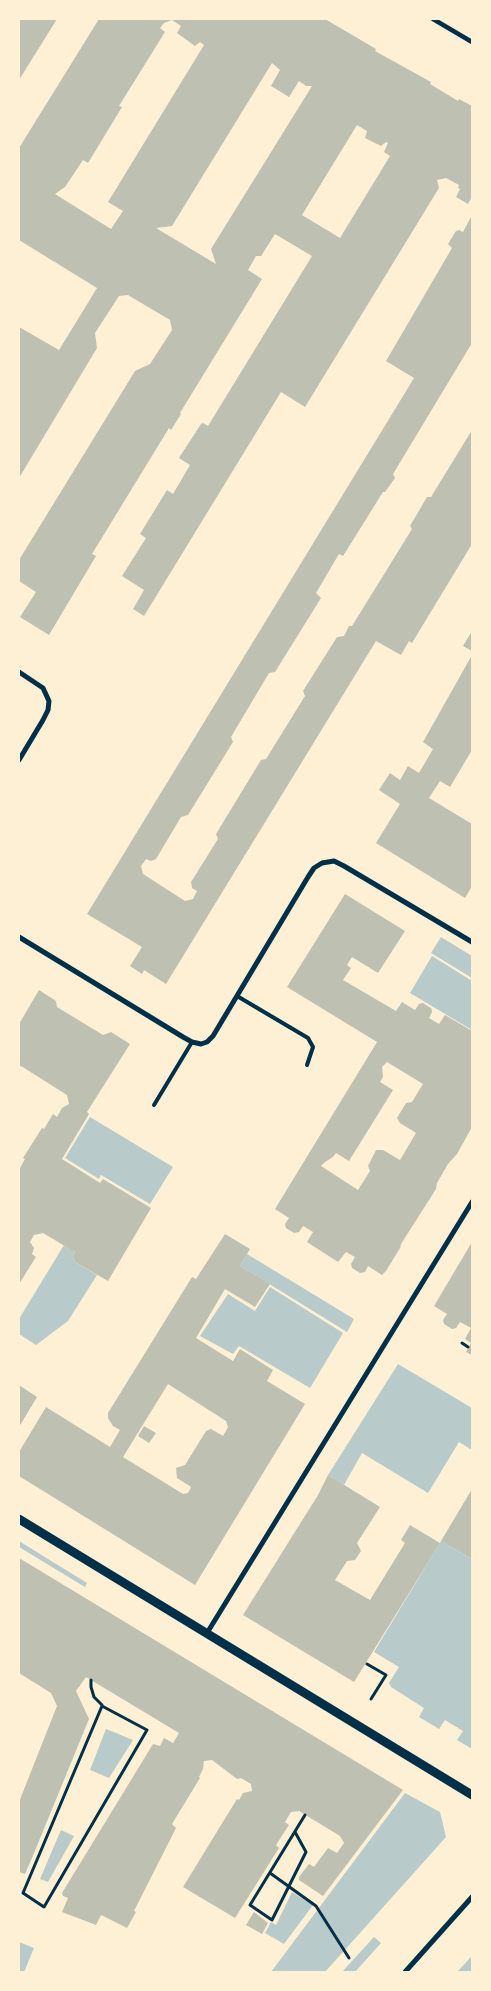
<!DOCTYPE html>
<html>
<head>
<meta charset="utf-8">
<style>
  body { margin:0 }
  #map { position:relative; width:491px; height:1991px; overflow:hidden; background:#fdf0d5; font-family:"Exo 2",sans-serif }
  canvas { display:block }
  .frame { position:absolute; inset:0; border:20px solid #fdf0d5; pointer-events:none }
</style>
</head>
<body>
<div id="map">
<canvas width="491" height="1991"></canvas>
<div class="frame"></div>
</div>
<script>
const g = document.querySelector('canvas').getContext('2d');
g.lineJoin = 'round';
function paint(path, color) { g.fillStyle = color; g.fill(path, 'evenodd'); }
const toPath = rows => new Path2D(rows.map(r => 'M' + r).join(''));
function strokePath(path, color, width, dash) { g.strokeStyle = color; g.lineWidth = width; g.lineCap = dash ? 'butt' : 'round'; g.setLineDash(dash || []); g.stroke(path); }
paint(toPath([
  [441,937,472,956,472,978,431,953],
  [432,956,472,981,472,1030,410,993],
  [90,1117,173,1167,150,1204,101,1175,99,1179,65,1158],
  [64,1245,75,1252,73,1256,75,1262,97,1275,68,1321,36,1345,19,1334,19,1319],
  [247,1254,354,1319,347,1332,240,1266],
  [270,1287,343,1333,310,1388,239,1346,233,1354,200,1336,228,1294,255,1311],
  [398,1364,472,1408,472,1450,459,1442,428,1493,362,1453,344,1485,328,1475],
  [19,1541,87,1583,85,1587,19,1547],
  [441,1541,472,1559,472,1749,457,1740,463,1731,445,1720,439,1729,419,1717,424,1708,391,1687,389,1683,399,1667,374,1652],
  [106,1729,133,1740,109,1778,90,1770],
  [405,1793,440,1812,446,1837,325,1972,271,1972],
  [61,1830,74,1836,48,1882,40,1879],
  [292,1892,313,1905,284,1944,265,1933,271,1922,276,1925],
  [374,1937,381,1943,355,1972,342,1972],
  [19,1942,34,1948,24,1972,19,1972],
  [472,1956,472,1972,457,1972]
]), '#b9caca');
paint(toPath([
  [19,19,57,19,19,80],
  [99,19,325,19,376,49,375,51,431,82,430,84,458,101,459,99,461,100,472,106,472,197,468,204,456,197,460,189,458,188,459,185,446,178,437,180,439,188,305,407,281,392,144,616,133,609,144,590,122,576,146,538,140,534,167,490,173,494,190,465,179,458,201,424,203,423,208,426,312,256,275,234,261,256,256,256,248,270,262,279,180,413,181,414,171,430,169,428,92,554,96,556,49,635,20,617,36,592,19,581,19,560,135,371,150,364,172,330,170,320,128,295,119,296,95,333,97,348,19,478,19,417,20,414,19,413,19,327,59,350,97,288,19,240,19,148],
  [172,20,181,26,177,33,195,46,200,42,204,45,108,202,123,211,111,229,55,194,65,187,83,160,88,163,122,107,119,106,165,32,160,28,164,23],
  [272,63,280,70,271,86,289,97,299,81,306,86,312,86,211,249,216,264,156,228,172,226],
  [357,125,367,131,365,138,381,146,386,142,388,143,384,152,390,156,340,238,302,215],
  [472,215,472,343,393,474,395,478,385,492,383,492,343,556,339,554,316,593,321,598,275,672,269,673,231,737,233,742,188,815,181,817,156,859,151,861,146,859,141,866,143,874,185,901,193,899,197,891,192,888,191,882,218,839,216,834,261,760,266,759,305,696,303,691,337,637,344,636,349,626,352,626,412,529,410,526,427,497,431,497,472,430,472,544,412,643,409,641,401,655,376,641,166,984,144,970,142,974,130,966,142,947,87,914,414,378,386,361,452,248,448,244,456,231,459,230,463,232],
  [472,631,472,651,463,646],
  [472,655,472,750,450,787,440,781,429,798,472,824,472,886,465,898,376,843,400,804,379,790,390,773,400,780,408,766,419,773,433,749,423,742],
  [345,894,405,931,378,973,352,957,347,965,351,968,343,980,396,1011,402,1002,415,1010,419,1004,423,1003,431,1008,432,1012,429,1018,439,1024,445,1015,472,1031,472,1127,457,1154,448,1164,437,1183,436,1189,401,1244,400,1248,386,1271,382,1275,368,1266,365,1272,360,1273,352,1268,351,1264,355,1257,346,1252,338,1262,307,1242,313,1232,303,1226,299,1232,294,1233,286,1228,285,1224,289,1218,275,1209,377,1042,287,987],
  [387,1062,423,1084,412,1102,406,1103,397,1118,400,1123,416,1133,400,1160,383,1150,376,1150,368,1166,370,1171,358,1190,321,1166,325,1162,333,1157,336,1153,349,1161,393,1090,380,1082,383,1077,382,1067],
  [39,990,56,1001,57,1007,103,1035,111,1032,130,1044,87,1112,89,1114,62,1159,100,1183,103,1179,151,1208,108,1281,75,1262,73,1256,75,1252,43,1233,34,1235,30,1242,34,1248,32,1254,36,1257,19,1284,19,1170,25,1159,23,1158,42,1128,44,1129,53,1114,57,1117,62,1108,69,1104,67,1095,21,1066,19,1067,19,1024],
  [225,1234,250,1249,240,1266,270,1284,255,1307,225,1289,196,1338,233,1361,240,1349,273,1370,267,1381,305,1404,195,1585,19,1476,19,1452,46,1407,110,1447,120,1430,113,1426,108,1418,108,1413,192,1277,196,1279],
  [168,1384,226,1421,228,1427,223,1436,211,1429,206,1431,185,1465,176,1468,177,1478,191,1487,188,1493,183,1494,123,1457],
  [472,1242,472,1355,466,1352,471,1343,465,1339,471,1328,460,1322,456,1328,452,1329,444,1324,443,1320,447,1314,434,1306],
  [19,1385,37,1397,19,1427],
  [144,1426,156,1433,149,1443,138,1436],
  [328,1475,380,1507,357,1543,361,1551,355,1560,347,1561,335,1580,370,1600,405,1543,401,1540,410,1525,440,1543,354,1682,243,1615,318,1495],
  [472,1489,472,1559,441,1541],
  [19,1558,403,1790,323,1896,299,1880,299,1877,309,1864,314,1867,328,1848,337,1853,344,1843,340,1836,299,1811,291,1812,285,1822,289,1825,276,1845,279,1848,235,1918,183,1887,237,1799,239,1800,243,1793,252,1791,251,1784,241,1778,237,1779,212,1760,204,1761,203,1769,199,1777,200,1778,172,1824,176,1828,134,1911,136,1912,127,1928,101,1915,96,1925,62,1912,68,1898,63,1896,62,1893,153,1744,160,1746,164,1738,173,1743,179,1733,86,1677,76,1691,89,1719,32,1858,25,1874,19,1872,19,1802,57,1706,51,1693,19,1673],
  [254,1912,268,1923,262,1934,246,1925]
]), '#bec0b2');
strokePath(toPath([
  [462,1343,468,1347],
  [367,1664,386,1675,371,1699],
  [91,1680,91,1687,94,1697,102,1705],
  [102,1706,147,1730,44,1907,23,1893,102,1706],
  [295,1832,306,1852,272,1920,250,1905,305,1815],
  [270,1873,316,1906,349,1958]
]), '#003049', 3);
strokePath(toPath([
  [237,996,308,1038,313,1047,307,1065],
  [154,1105,192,1042]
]), '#003049', 4);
strokePath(toPath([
  [433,19,472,42]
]), '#003049', 4.5);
strokePath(toPath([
  [19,672,43,688,49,701,48,710,43,720,19,760],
  [19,937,183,1037,192,1042,201,1044,207,1042,213,1036,308,877,314,868,322,863,334,861,344,866,472,942],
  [207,1633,472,1202],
  [405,1972,472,1897]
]), '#003049', 5);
strokePath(toPath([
  [19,1519,472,1795]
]), '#003049', 9);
</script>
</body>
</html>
